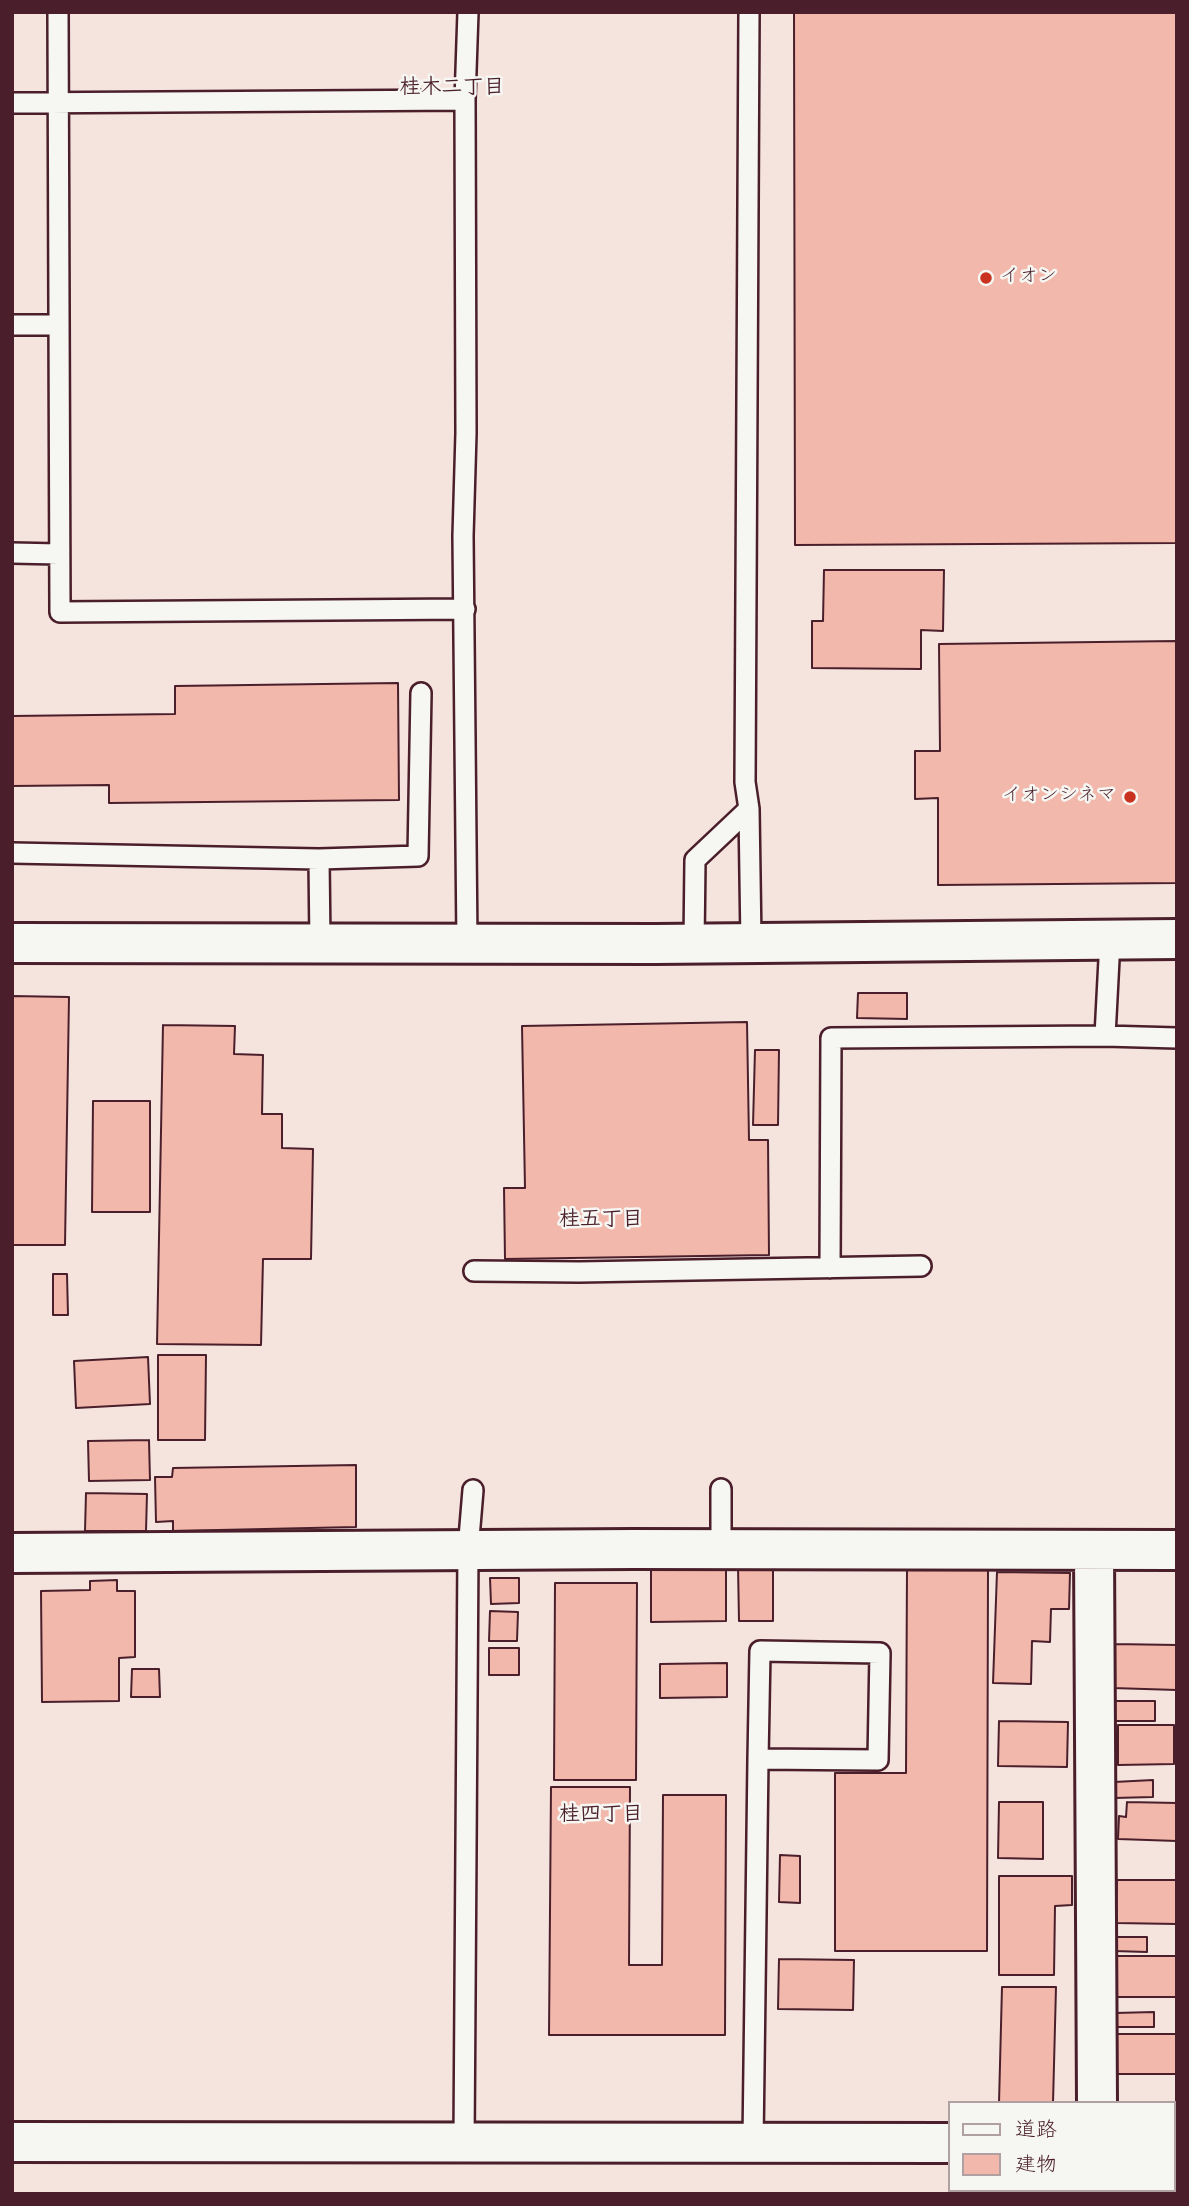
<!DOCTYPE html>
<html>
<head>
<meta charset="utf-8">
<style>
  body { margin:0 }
  #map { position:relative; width:1189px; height:2206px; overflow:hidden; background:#f5e3dd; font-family:Kalam,"Klee One",sans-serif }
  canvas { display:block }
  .frame { position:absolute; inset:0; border:14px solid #4a1f2b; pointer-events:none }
  .legend { position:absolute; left:948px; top:2101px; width:228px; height:91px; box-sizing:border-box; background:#f6f6f2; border:2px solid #b1a0a2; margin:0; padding:9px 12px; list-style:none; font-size:21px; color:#4a1f2b }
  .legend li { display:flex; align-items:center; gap:14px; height:35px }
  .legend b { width:35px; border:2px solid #b1a0a2 }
</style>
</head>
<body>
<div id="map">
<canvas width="1189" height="2206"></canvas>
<div class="frame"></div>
<ul class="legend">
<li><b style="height:9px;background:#f6f6f2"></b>道路</li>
<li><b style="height:19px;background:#f2b8ab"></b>建物</li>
</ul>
</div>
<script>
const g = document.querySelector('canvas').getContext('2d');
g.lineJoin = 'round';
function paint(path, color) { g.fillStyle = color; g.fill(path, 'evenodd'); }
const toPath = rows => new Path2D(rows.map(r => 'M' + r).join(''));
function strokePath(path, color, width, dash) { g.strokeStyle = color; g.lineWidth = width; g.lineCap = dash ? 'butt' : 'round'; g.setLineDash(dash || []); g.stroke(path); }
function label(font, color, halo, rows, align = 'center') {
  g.font = font + ' Kalam,"Klee One",sans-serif'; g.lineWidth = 5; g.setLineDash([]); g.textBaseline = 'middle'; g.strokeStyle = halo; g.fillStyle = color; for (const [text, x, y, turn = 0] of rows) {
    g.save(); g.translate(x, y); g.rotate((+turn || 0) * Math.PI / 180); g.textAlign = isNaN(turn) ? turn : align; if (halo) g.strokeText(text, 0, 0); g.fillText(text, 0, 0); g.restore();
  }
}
const building = toPath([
  [794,12,1177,12,1177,543,795,545,794,12],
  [824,570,944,570,943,631,921,630,921,669,812,668,812,621,823,621,824,570],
  [1177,641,1177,883,938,885,938,798,915,799,915,751,940,751,939,644,1177,641],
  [398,683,399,800,109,803,109,785,12,786,12,716,175,714,175,686,398,683],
  [858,993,907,993,907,1019,857,1018,858,993],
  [12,996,69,997,65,1245,12,1245,12,996],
  [747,1022,749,1140,768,1140,769,1255,505,1259,504,1188,525,1188,522,1026,747,1022],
  [163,1025,235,1026,234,1054,263,1055,262,1114,282,1114,282,1148,313,1149,311,1259,263,1259,261,1345,157,1344,163,1025],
  [755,1050,779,1050,778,1125,753,1125,755,1050],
  [93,1101,150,1101,150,1212,92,1212,93,1101],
  [53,1274,67,1274,68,1315,53,1315,53,1274],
  [158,1355,206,1355,205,1440,158,1440,158,1355],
  [148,1357,150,1404,76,1408,74,1361,148,1357],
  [149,1440,150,1480,89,1481,88,1441,149,1440],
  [356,1465,356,1527,173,1531,173,1521,156,1522,155,1477,172,1477,173,1468,356,1465],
  [86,1493,147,1494,146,1531,85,1531,86,1493],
  [773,1565,773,1621,739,1621,738,1566,773,1565],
  [988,1567,987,1951,835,1951,835,1773,906,1773,907,1568,988,1567],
  [651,1569,726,1569,726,1621,651,1622,651,1569],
  [997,1572,1070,1573,1069,1609,1051,1609,1050,1642,1032,1641,1031,1684,993,1683,997,1572],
  [490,1578,519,1578,519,1603,491,1604,490,1578],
  [117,1580,117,1591,135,1591,135,1657,119,1658,119,1701,42,1702,41,1591,90,1590,90,1581,117,1580],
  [555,1583,637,1583,636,1780,554,1780,555,1583],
  [490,1611,518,1612,517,1641,489,1641,490,1611],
  [1113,1644,1177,1645,1177,1690,1112,1688,1113,1644],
  [489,1648,519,1648,519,1675,489,1675,489,1648],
  [727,1663,727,1697,660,1698,660,1664,727,1663],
  [132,1669,159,1669,160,1697,131,1697,132,1669],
  [1115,1701,1155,1701,1155,1721,1114,1721,1115,1701],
  [999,1721,1068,1722,1067,1767,998,1766,999,1721],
  [1118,1725,1174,1725,1174,1764,1118,1765,1118,1725],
  [1153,1780,1153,1797,1114,1798,1114,1782,1153,1780],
  [551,1787,630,1787,629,1965,662,1965,663,1795,726,1795,725,2035,549,2035,551,1787],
  [999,1802,1043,1802,1043,1859,998,1858,999,1802],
  [1127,1802,1177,1803,1177,1841,1118,1839,1119,1816,1126,1817,1127,1802],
  [780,1855,800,1856,800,1903,779,1902,780,1855],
  [999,1876,1072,1876,1072,1905,1055,1906,1054,1975,999,1975,999,1876],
  [1117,1880,1177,1880,1177,1924,1116,1923,1117,1880],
  [1115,1937,1147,1937,1147,1952,1114,1951,1115,1937],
  [1116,1956,1177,1956,1177,1997,1115,1997,1116,1956],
  [779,1959,854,1960,853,2010,778,2009,779,1959],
  [1002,1987,1056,1987,1053,2103,999,2103,1002,1987],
  [1154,2012,1154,2027,1115,2027,1115,2013,1154,2012],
  [1115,2034,1177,2034,1177,2074,1115,2074,1115,2034]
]);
paint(building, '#f2b8ab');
strokePath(building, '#4a1f2b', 2);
const lane = toPath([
  [58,12,60,612,465,609],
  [749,12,745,782,749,809,751,943],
  [12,103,465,100],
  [12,325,59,325],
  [12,553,59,554],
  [12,853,319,859,320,944],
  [319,859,418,856,421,693],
  [467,944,463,536,466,433,465,100,468,12],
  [694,944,695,860,749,809],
  [1105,1036,1110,940],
  [830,1268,831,1038,1105,1036,1177,1038],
  [474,1271,579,1272,921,1266],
  [721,1550,721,1489],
  [464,2142,468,1550,473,1490],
  [753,2142,758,1759,760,1651,880,1653,878,1760,758,1759]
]);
const street = toPath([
  [12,943,655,944,1177,939],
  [1094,1551,1097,2103],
  [12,1553,633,1549,1177,1550],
  [12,2142,949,2143],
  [1173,2142,1177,2142]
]);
strokePath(lane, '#4a1f2b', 24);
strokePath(street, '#4a1f2b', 44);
strokePath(lane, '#f6f6f2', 19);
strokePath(street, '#f6f6f2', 38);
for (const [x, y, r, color] of [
  [986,278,7,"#c8321e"],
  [1130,797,7,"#c8321e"]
]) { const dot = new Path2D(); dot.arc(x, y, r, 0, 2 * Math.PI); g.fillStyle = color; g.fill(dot); strokePath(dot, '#f6f6f2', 2.5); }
label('19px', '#4a1f2b', '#f6f6f2', [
  ["イオン",1000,278],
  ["イオンシネマ",1116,797,"right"]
], 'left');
label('bold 21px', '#4a1f2b', '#f6f6f2', [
  ["桂木二丁目",452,89],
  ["桂五丁目",601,1221],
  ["桂四丁目",601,1816]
]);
</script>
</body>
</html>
